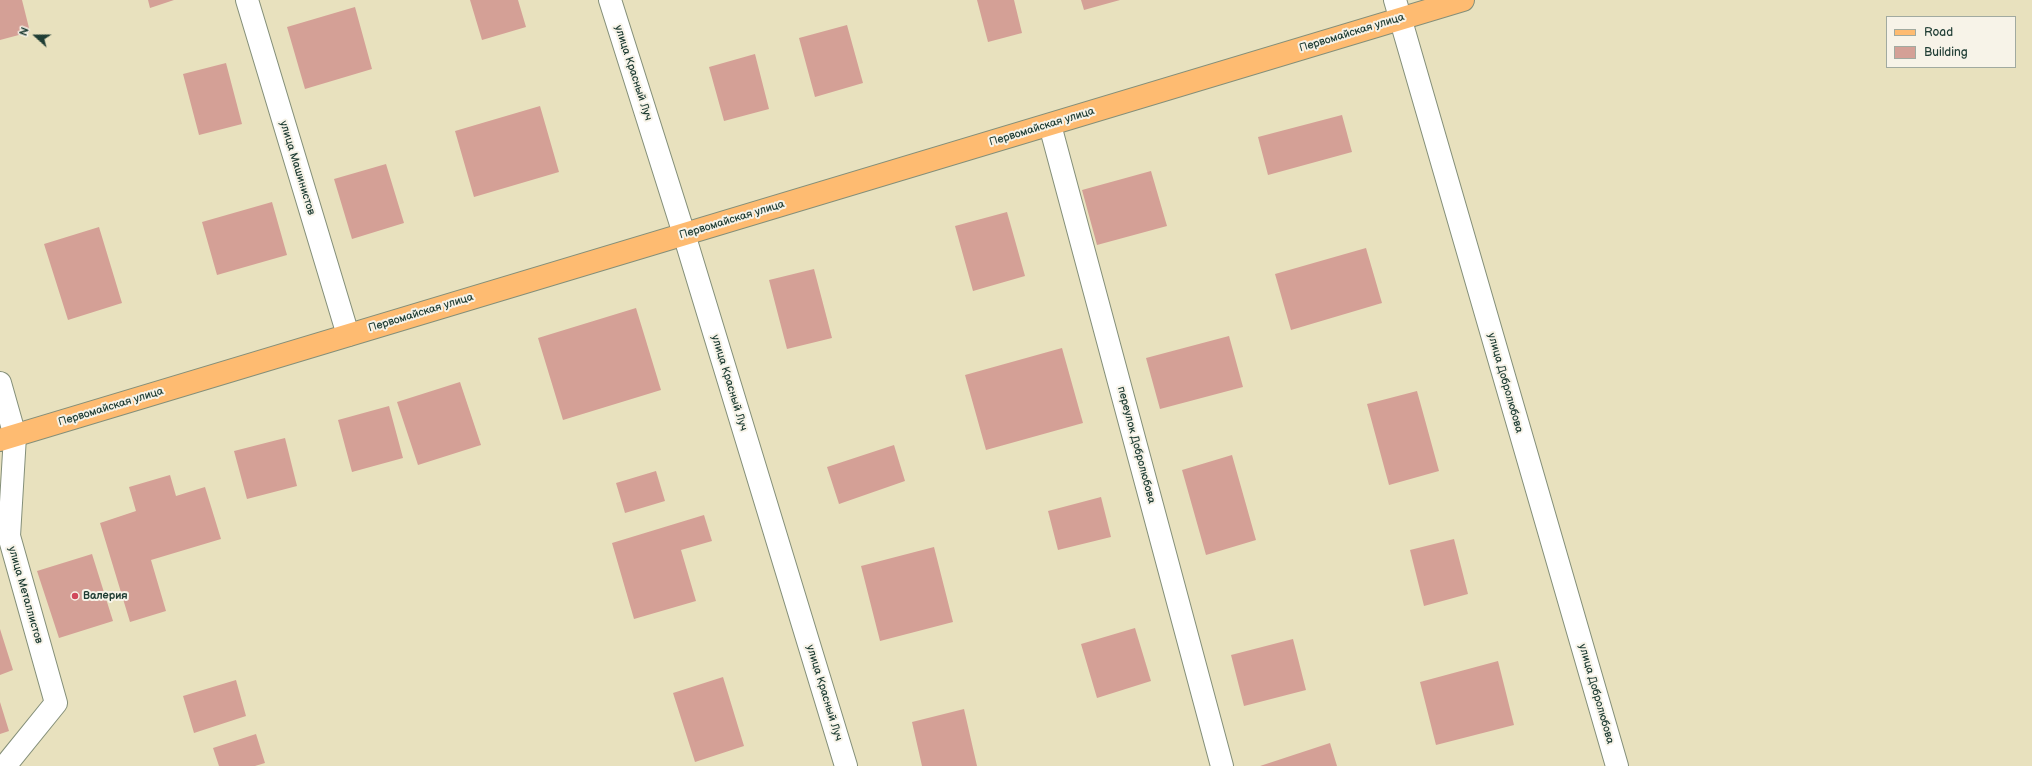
<!DOCTYPE html>
<html>
<head>
<meta charset="utf-8">
<style>
  body { margin:0 }
  #map { position:relative; width:2032px; height:766px; overflow:hidden; background:#e8e1be; font-family:"Balsamiq Sans",sans-serif }
  canvas { display:block }
  .legend { position:absolute; left:1886px; top:16px; width:130px; height:52px; box-sizing:border-box; background:#f7f3e8; border:1px solid #a1aaa0; margin:0; padding:5px 7px; list-style:none; font-size:12px; color:#1f3d34 }
  .legend li { display:flex; align-items:center; gap:8px; height:20px }
  .legend b { width:20px; border:1px solid #a1aaa0 }
  .north { position:absolute; left:16px; top:16px; width:40px; height:40px; -webkit-text-stroke:3px #f7f3e8; paint-order:stroke; rotate:291deg; font-size:11px; font-weight:700; line-height:16px; text-align:center; color:#1f3d34 }
  .north::after { content:''; display:block; margin:auto; width:14px; height:18px; background:#1f3d34; clip-path:polygon(50% 0,100% 100%,50% 72%,0 100%) }
</style>
</head>
<body>
<div id="map">
<canvas width="2032" height="766"></canvas>
<ul class="legend">
<li><b style="height:5px;background:#febb71"></b>Road</li>
<li><b style="height:11px;background:#d4a096"></b>Building</li>
</ul>
<div class="north">N</div>
</div>
<script>
const g = document.querySelector('canvas').getContext('2d');
g.lineJoin = 'round';
function paint(path, color) { g.fillStyle = color; g.fill(path, 'evenodd'); }
const toPath = rows => new Path2D(rows.map(r => 'M' + r).join(''));
function strokePath(path, color, width, dash) { g.strokeStyle = color; g.lineWidth = width; g.lineCap = dash ? 'butt' : 'round'; g.setLineDash(dash || []); g.stroke(path); }
function label(font, color, halo, rows, align = 'center') {
  g.font = font + ' "Balsamiq Sans",sans-serif'; g.lineWidth = 4; g.setLineDash([]); g.textBaseline = 'middle'; g.strokeStyle = halo; g.fillStyle = color; for (const [text, x, y, turn = 0] of rows) {
    g.save(); g.translate(x, y); g.rotate((+turn || 0) * Math.PI / 180); g.textAlign = isNaN(turn) ? turn : align; if (halo) g.strokeText(text, 0, 0); g.fillText(text, 0, 0); g.restore();
  }
}
paint(toPath([
  [0,0,22,0,30,32,0,40],
  [148,0,174,0,150,8],
  [470,0,518,0,526,27,482,40],
  [977,0,1014,0,1022,33,988,42],
  [1081,0,1120,0,1084,10],
  [355,7,372,69,305,89,287,27],
  [847,25,863,83,815,97,799,38],
  [755,54,769,109,724,121,709,67],
  [226,63,242,124,199,135,183,74],
  [540,106,559,172,474,197,455,131],
  [1342,115,1352,152,1268,175,1258,137],
  [386,164,404,223,352,239,334,179],
  [1151,171,1167,226,1097,245,1082,190],
  [272,202,287,255,217,275,202,222],
  [1007,212,1025,276,973,291,955,226],
  [99,227,122,303,68,320,44,244],
  [1366,248,1382,303,1291,330,1275,274],
  [814,269,832,338,787,349,769,280],
  [636,308,661,390,563,420,538,338],
  [1229,336,1243,387,1160,409,1146,358],
  [1062,348,1083,423,986,450,965,375],
  [460,382,481,445,418,465,397,402],
  [1417,391,1439,471,1389,485,1367,404],
  [389,406,403,458,352,472,338,420],
  [285,438,297,486,247,499,234,451],
  [894,445,905,481,839,504,827,467],
  [1232,455,1256,540,1206,555,1182,470],
  [656,471,665,501,625,513,616,483],
  [170,475,176,496,205,487,221,539,151,560,166,611,130,622,100,523,136,511,129,487],
  [1101,497,1111,537,1058,550,1048,511],
  [704,515,712,541,681,550,696,601,634,619,612,543],
  [1454,539,1468,594,1424,606,1410,550],
  [934,547,953,622,880,641,861,566],
  [92,554,113,621,59,638,37,571],
  [1135,628,1151,681,1097,698,1081,644],
  [0,629,13,670,0,675],
  [1293,639,1306,690,1244,706,1231,655],
  [1498,661,1514,725,1436,745,1420,682],
  [723,677,744,746,695,762,673,693],
  [236,680,246,716,194,733,183,696],
  [0,702,9,731,0,734],
  [964,709,977,766,922,766,912,722],
  [256,734,265,763,255,766,219,766,213,748],
  [1330,743,1337,766,1260,766]
]), '#d4a096');
const minor = toPath([
  [247,0,348,335],
  [610,0,684,234,846,766],
  [1395,0,1617,766],
  [1050,125,1222,766],
  [0,383,15,436,9,536,56,703,5,766]
]);
const major = toPath([
  [0,440,1463,0]
]);
strokePath(minor, '#848f79', 24);
strokePath(major, '#848f79', 24);
strokePath(minor, '#fff', 22);
strokePath(major, '#febb71', 22);
for (const [x, y, r, color] of [
  [75,596,4,"#d1495b"]
]) { const dot = new Path2D(); dot.arc(x, y, r, 0, 2 * Math.PI); g.fillStyle = color; g.fill(dot); strokePath(dot, '#f7f3e8', 1.5); }
label('11px', '#1f3d34', '#f7f3e8', [
  ["Первомайская улица",1352,33,-17],
  ["улица Красный Луч",633,73,72],
  ["Первомайская улица",1042,127,-17],
  ["улица Машинистов",297,168,73],
  ["Первомайская улица",732,220,-17],
  ["Первомайская улица",421,313,-17],
  ["улица Красный Луч",729,383,73],
  ["улица Добролюбова",1505,383,74],
  ["Первомайская улица",111,407,-17],
  ["переулок Добролюбова",1136,445,75],
  ["улица Металлистов",25,595,74],
  ["улица Красный Луч",824,693,73],
  ["улица Добролюбова",1596,694,74]
]);
label('bold 11px', '#1f3d34', '#f7f3e8', [
  ["Валерия",83,596]
], 'left');
</script>
</body>
</html>
